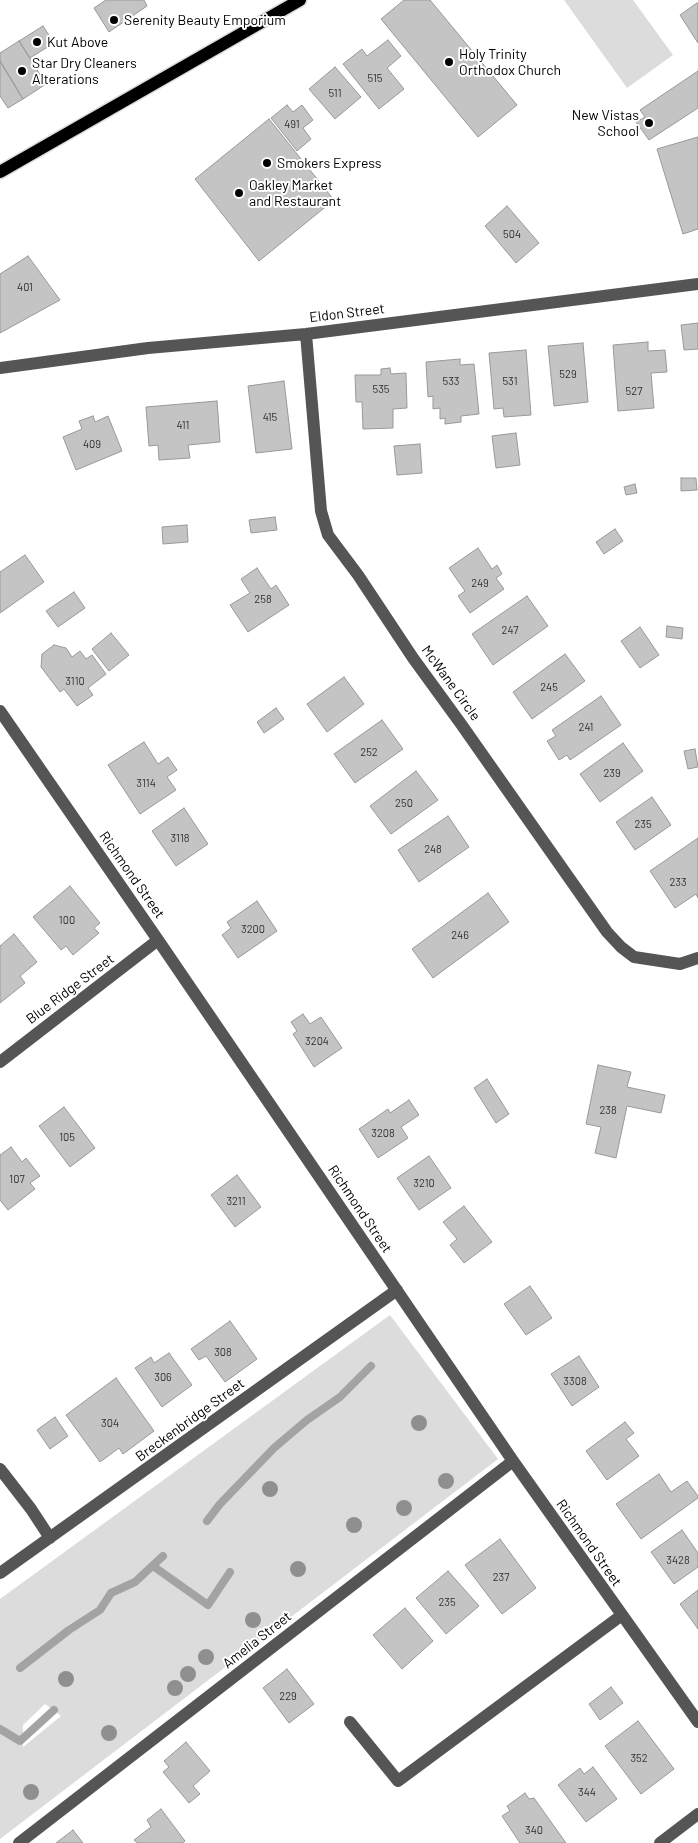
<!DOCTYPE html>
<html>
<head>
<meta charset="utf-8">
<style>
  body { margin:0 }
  canvas { display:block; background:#fff }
</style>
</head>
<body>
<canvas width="698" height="1843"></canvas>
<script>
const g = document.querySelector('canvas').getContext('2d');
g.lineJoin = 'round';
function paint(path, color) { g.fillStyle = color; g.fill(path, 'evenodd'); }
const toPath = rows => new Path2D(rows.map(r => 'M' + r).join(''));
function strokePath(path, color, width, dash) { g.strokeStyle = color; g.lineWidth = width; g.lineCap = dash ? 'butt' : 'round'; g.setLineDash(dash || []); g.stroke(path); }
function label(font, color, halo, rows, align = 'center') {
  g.font = font + ' Barlow,sans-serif'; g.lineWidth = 4; g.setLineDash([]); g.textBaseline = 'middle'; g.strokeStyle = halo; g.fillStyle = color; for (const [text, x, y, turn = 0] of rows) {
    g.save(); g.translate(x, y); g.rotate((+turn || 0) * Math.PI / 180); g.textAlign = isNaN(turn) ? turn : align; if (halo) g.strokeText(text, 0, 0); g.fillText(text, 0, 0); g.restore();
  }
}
paint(toPath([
  [564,0,633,0,673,55,627,88],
  [390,1315,498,1459,0,1839,0,1599],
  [45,1704,61,1716,23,1747,23,1725]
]), '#dcdcdc');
strokePath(toPath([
  [207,1521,220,1504,274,1448,307,1420,340,1397,371,1366],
  [153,1566,208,1605,230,1572],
  [20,1668,69,1630,100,1610,111,1593,135,1582,163,1556],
  [0,1729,20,1741,54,1710]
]), '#a3a3a3', 8);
const building = toPath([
  [106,0,144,0,147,6,109,32,94,8,106,0],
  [404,0,430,0,517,105,478,137,381,19,404,0],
  [697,3,698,4,698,43,680,15,697,3],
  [43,26,54,43,30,58,19,41,43,26],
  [388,40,401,56,387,68,404,89,379,109,343,64,362,49,367,56,388,40],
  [19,41,46,84,23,99,0,61,0,53,19,41],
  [0,61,23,99,8,108,0,96,0,61],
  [335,67,361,97,335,119,309,89,335,67],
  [698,71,698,108,649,140,636,122,645,117,640,110,698,71],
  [287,105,293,112,302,105,313,120,303,128,311,139,297,151,271,118,287,105],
  [269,119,334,200,259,261,195,179,269,119],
  [698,137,698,229,683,234,657,149,698,137],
  [507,206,539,243,516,263,485,226,507,206],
  [28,256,60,300,0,333,0,274,28,256],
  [698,323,698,349,684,350,681,325,698,323],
  [648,342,648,351,665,350,667,372,651,373,654,408,618,411,613,345,648,342],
  [583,343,588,402,554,406,548,346,583,343],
  [526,350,531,415,504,417,503,408,494,409,489,353,526,350],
  [460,359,460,365,474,364,479,414,461,416,461,422,445,424,445,418,440,419,440,408,433,409,433,396,428,397,426,362,460,359],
  [390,368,391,374,406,373,407,408,393,409,393,428,363,429,362,402,356,402,355,375,381,375,381,369,390,368],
  [284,381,292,449,256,453,248,386,284,381],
  [217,401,220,442,188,445,190,458,159,460,158,445,149,446,146,407,217,401],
  [93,416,95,422,108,416,122,451,76,470,63,437,82,429,79,421,93,416],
  [516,433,520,465,496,468,492,436,516,433],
  [420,444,422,473,397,475,394,446,420,444],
  [681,478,696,478,697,490,681,491,681,478],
  [635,484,637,493,626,495,624,487,635,484],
  [275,517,277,530,251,533,249,520,275,517],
  [187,525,188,542,163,544,162,527,187,525],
  [615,529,623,541,604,554,596,542,615,529],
  [478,548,492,569,497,565,502,574,496,578,504,589,470,613,458,596,465,591,449,568,478,548],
  [25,555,44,582,0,613,0,572,25,555],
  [257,568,271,589,276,585,289,605,248,632,230,605,250,593,241,579,257,568],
  [74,592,85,608,58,627,46,611,74,592],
  [527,596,548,626,493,665,472,634,527,596],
  [667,626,683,628,682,639,666,637,667,626],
  [640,627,659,655,640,668,621,641,640,627],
  [111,633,129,655,109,671,92,649,111,633],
  [54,645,66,648,72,657,80,651,86,659,92,655,106,674,88,688,93,695,77,706,64,689,60,692,41,667,42,654,54,645],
  [565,654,585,681,532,719,513,692,565,654],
  [344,677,364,704,327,732,307,704,344,677],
  [601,696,621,725,570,760,567,755,559,760,547,741,556,736,552,730,601,696],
  [276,708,284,719,264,733,257,722,276,708],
  [382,720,403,749,355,783,334,754,382,720],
  [144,742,158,764,168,757,177,770,167,777,176,790,140,814,108,765,144,742],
  [623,743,643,771,600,802,580,774,623,743],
  [695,749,698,767,688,769,684,751,695,749],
  [416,771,438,800,391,834,370,806,416,771],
  [652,797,671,825,635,850,616,822,652,797],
  [184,808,208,844,176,866,152,831,184,808],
  [448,816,469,847,419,882,398,850,448,816],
  [698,838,698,898,696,894,675,908,650,871,698,838],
  [70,886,100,923,94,928,99,933,73,955,66,946,61,950,33,917,70,886],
  [488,893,509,922,433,978,412,949,488,893],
  [257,901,277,931,238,958,222,935,231,928,227,922,257,901],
  [14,934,37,962,20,976,25,983,0,1003,0,946,14,934],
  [303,1014,310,1024,321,1017,342,1048,314,1067,293,1034,297,1031,291,1022,303,1014],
  [598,1065,631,1072,627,1087,665,1095,661,1113,627,1106,616,1158,595,1153,601,1127,586,1124,598,1065],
  [487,1079,509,1114,496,1123,474,1088,487,1079],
  [409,1100,419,1115,401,1127,408,1138,378,1158,359,1129,388,1109,390,1113,409,1100],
  [64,1107,95,1148,70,1167,39,1126,64,1107],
  [11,1147,22,1162,26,1158,40,1176,30,1183,35,1189,8,1210,0,1200,0,1155,11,1147],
  [429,1156,451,1188,419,1210,397,1178,429,1156],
  [237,1175,261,1207,235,1227,211,1195,237,1175],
  [464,1206,492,1242,464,1263,450,1245,457,1239,443,1222,464,1206],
  [530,1286,552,1318,526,1335,504,1304,530,1286],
  [230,1321,257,1359,225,1382,206,1356,199,1360,191,1349,230,1321],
  [169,1353,192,1385,162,1407,135,1368,151,1357,154,1363,169,1353],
  [579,1356,599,1387,572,1406,551,1374,579,1356],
  [116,1378,154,1431,123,1454,119,1448,100,1462,66,1415,116,1378],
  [55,1417,68,1436,50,1449,37,1430,55,1417],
  [625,1422,634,1433,626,1439,639,1456,607,1480,586,1451,625,1422],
  [659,1474,671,1492,687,1481,698,1496,698,1498,641,1539,616,1504,659,1474],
  [682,1530,698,1553,698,1567,674,1584,651,1552,682,1530],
  [500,1539,536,1588,502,1614,465,1565,500,1539],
  [448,1571,479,1606,446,1634,416,1598,448,1571],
  [698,1590,698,1629,680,1604,698,1590],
  [405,1608,433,1641,402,1669,373,1635,405,1608],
  [287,1669,314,1704,289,1723,263,1688,287,1669],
  [611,1687,623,1703,600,1720,589,1704,611,1687],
  [638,1721,674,1769,641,1794,605,1746,638,1721],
  [186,1742,210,1771,193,1786,200,1794,189,1803,163,1772,169,1767,164,1761,186,1742],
  [593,1767,617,1799,586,1822,558,1785,580,1768,584,1774,593,1767],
  [525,1793,529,1799,534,1798,566,1843,520,1843,502,1816,510,1811,507,1806,525,1793],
  [161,1809,185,1841,183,1843,137,1843,134,1840,151,1827,147,1820,161,1809],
  [73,1830,83,1843,56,1843,73,1830]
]);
paint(building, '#c4c4c4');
strokePath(building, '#999', 1);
const major = toPath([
  [0,172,300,0]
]);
strokePath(major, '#dbdbdb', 15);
strokePath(toPath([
  [306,334,321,511,328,535,358,575,413,658,461,724,607,932,621,947,634,957,680,964,698,958],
  [0,368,148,348,306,334,698,284],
  [0,711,158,940,513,1461,698,1722],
  [0,1062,158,940],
  [0,1469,31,1509,50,1538],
  [0,1573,397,1290],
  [350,1722,398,1781,622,1615],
  [19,1843,513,1461],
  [660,1843,698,1814]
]), '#555', 12);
strokePath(major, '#000', 12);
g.fillStyle = '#8f8f8f';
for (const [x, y] of [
  [419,1423],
  [446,1481],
  [270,1489],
  [404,1508],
  [354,1525],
  [298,1569],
  [253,1620],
  [206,1657],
  [188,1674],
  [66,1679],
  [175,1688],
  [109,1733],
  [31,1792]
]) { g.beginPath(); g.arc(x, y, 8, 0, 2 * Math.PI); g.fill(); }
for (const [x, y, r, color] of [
  [114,20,5,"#000"],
  [37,42,5,"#000"],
  [449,62,5,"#000"],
  [22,71,5,"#000"],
  [649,123,5,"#000"],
  [267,163,5,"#000"],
  [239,193,5,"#000"]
]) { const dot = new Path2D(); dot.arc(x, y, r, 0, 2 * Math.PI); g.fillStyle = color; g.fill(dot); strokePath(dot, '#fff', 2); }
label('11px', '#313131', null, [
  ["515",375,78],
  ["511",335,93],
  ["491",292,124],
  ["504",512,234],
  ["401",25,287],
  ["529",568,374],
  ["533",451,381],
  ["531",510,381],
  ["535",381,389],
  ["527",634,391],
  ["415",270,417],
  ["411",183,425],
  ["409",92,444],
  ["249",480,583],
  ["258",263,599],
  ["247",510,630],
  ["3110",75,681],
  ["245",549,687],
  ["241",586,727],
  ["252",369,752],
  ["239",612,773],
  ["3114",146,783],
  ["250",404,803],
  ["235",643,824],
  ["3118",180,838],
  ["248",433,849],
  ["233",678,882],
  ["100",67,920],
  ["3200",253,929],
  ["246",460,935],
  ["3204",317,1041],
  ["238",608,1110],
  ["3208",383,1133],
  ["105",67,1137],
  ["107",17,1179],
  ["3210",424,1183],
  ["3211",236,1201],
  ["308",223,1352],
  ["306",163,1377],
  ["3308",575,1381],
  ["304",110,1423],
  ["3428",678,1560],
  ["237",501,1577],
  ["235",447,1602],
  ["229",288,1696],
  ["352",639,1758],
  ["344",587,1792],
  ["340",534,1830]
]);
label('14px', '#000', '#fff', [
  ["Serenity Beauty Emporium",124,20],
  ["Kut Above",47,42],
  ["Holy Trinity",459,54],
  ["Orthodox Church",459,70],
  ["Star Dry Cleaners",32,63],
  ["Alterations",32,79],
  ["New Vistas",639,115,"right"],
  ["School",639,131,"right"],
  ["Smokers Express",277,163],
  ["Oakley Market",249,185],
  ["and Restaurant",249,201]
], 'left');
label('14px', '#000', '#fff', [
  ["Eldon Street",347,313,-7],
  ["McWane Circle",451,683,54],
  ["Richmond Street",132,875,55],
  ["Blue Ridge Street",70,989,-37],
  ["Richmond Street",360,1209,56],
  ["Breckenbridge Street",190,1420,-36],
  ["Richmond Street",589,1543,55],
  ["Amelia Street",257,1640,-38]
]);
</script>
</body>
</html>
